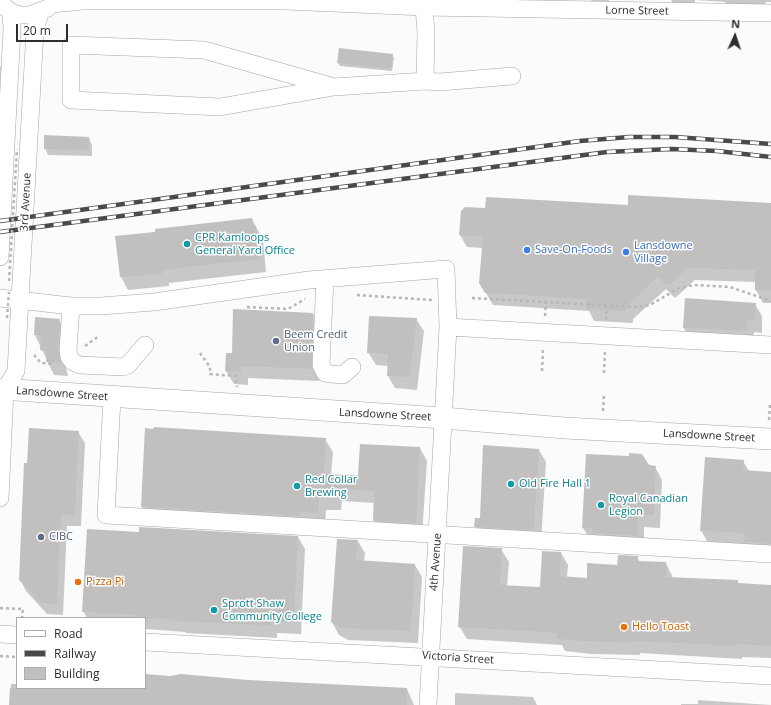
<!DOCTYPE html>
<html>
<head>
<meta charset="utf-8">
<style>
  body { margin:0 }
  #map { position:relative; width:771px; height:705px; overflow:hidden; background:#f9fbfd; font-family:"Open Sans",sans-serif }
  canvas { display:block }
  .legend { position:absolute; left:16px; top:617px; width:130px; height:72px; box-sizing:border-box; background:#fff; border:1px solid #ababab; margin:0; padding:5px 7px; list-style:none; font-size:12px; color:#2d2d2e }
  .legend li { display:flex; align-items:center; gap:8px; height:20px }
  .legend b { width:20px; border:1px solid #ababab }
  .north { position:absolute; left:715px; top:16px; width:40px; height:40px; -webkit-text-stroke:3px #fff; paint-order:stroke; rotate:3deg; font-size:11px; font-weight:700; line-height:16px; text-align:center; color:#2d2d2e }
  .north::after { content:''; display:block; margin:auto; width:14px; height:18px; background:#2d2d2e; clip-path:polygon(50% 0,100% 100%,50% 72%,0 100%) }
  .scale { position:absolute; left:16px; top:24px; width:52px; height:18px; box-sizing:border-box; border:2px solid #2d2d2e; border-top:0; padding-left:5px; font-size:12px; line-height:14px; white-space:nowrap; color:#2d2d2e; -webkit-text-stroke:3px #fff; paint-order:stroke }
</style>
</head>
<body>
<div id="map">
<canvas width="771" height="705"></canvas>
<ul class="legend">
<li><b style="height:5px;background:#fff"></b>Road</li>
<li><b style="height:5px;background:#4a4a4b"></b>Railway</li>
<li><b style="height:11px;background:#c2c0be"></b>Building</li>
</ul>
<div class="north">N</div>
<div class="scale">20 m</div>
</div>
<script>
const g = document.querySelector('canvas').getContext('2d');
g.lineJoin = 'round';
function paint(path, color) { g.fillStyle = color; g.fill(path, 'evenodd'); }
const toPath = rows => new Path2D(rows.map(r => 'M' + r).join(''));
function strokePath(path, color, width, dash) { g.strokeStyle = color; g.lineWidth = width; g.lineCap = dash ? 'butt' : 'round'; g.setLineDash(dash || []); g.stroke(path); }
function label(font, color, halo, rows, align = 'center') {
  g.font = font + ' "Open Sans",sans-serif'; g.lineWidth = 3; g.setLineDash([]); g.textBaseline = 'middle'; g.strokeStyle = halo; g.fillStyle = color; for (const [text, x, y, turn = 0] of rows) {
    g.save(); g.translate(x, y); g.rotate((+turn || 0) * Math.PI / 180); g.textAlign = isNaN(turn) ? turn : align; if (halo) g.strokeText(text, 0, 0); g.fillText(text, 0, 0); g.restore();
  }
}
paint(toPath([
  [588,0,609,0,609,4,593,4,591,0],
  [664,0,695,0,695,4,673,3,671,0],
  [696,0,771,0,771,2,766,2,765,5,727,4,725,2],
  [392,55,394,58,392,71,340,66,338,63],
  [0,66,1,67,0,92],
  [89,138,92,145,92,156,48,155,45,148],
  [771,204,771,303,763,303,756,290,756,282,695,280,675,298,666,289,633,319,633,323,594,321,589,311,493,305,480,283,483,248,467,247,460,235,486,209],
  [252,219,263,240,266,272,169,283,169,286,128,290,121,277,156,233],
  [686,299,755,304,762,316,762,333,754,332,753,343,691,341,684,328],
  [313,314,320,326,319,381,248,378,248,385,234,384,226,371,227,354,233,354],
  [416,319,424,331,417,390,395,388,388,376,388,366,376,365,368,352],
  [59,320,67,333,65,363,68,376,54,375,35,335],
  [78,432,85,443,81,526,67,526,63,615,47,614,26,591,20,579,28,464],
  [325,439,333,452,331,475,359,476,420,448,427,461,422,536,381,533,374,520,375,503,342,501,341,510,326,510,325,526,149,519,142,507],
  [539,450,546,462,541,542,483,539,475,526],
  [630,457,655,467,662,480,660,528,644,527,644,548,591,541,583,528],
  [743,461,749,471,771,473,771,556,708,543,701,530],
  [140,533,298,537,305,549,301,634,277,633,277,638,186,633,185,632,146,629,145,618,87,618,83,611],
  [358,541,365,553,364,561,415,565,422,577,418,643,348,640,339,635,332,622],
  [501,549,509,562,507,586,541,588,561,553,568,565,567,578,588,579,637,557,640,562,666,563,673,578,771,586,771,658,742,657,742,659,640,653,640,655,591,654,565,651,562,645,467,639,459,626],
  [145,675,407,689,414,705,10,705,11,684,17,684,17,688,145,688],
  [455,693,533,697,537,705,455,705],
  [698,700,771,705,681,705,681,704,698,704]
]), '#0003');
paint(toPath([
  [339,48,393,54,391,69,337,63],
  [44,135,89,137,89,150,44,149],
  [628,195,771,203,771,291,755,290,755,270,688,268,670,284,665,284,658,277,627,306,626,311,586,309,586,299,485,293,479,283,483,237,459,235,461,211,465,207,485,208,486,197,628,205],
  [252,218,253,226,256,226,260,259,162,270,162,274,120,277,115,236,155,232,155,229],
  [685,298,756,303,755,320,747,320,747,331,683,328],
  [233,309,313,313,312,369,241,366,241,372,225,371,226,353,232,353],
  [369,316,417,318,410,377,387,376,388,354,367,353],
  [35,317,60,319,58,349,61,363,46,362,46,351,40,350,41,335,34,335],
  [154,427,326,438,324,474,358,475,360,444,420,447,416,523,373,521,374,491,335,489,334,498,319,497,318,513,300,512,299,516,141,507,145,428,153,429],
  [29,428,79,431,75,516,61,515,57,605,40,603,19,580,24,463,27,463],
  [483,445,539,449,534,530,474,527,475,518,480,518],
  [629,453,642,454,649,465,656,466,654,515,638,515,637,536,592,533,592,528,582,528,586,454,629,456],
  [705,457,744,460,743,470,771,472,771,544,744,542,745,533,700,531],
  [139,527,298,536,294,622,271,621,271,626,178,621,178,620,138,618,138,615,82,612,87,529,139,532],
  [337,539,358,540,356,560,415,564,411,631,340,628,331,622],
  [463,546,502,548,500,585,540,587,542,551,561,552,560,576,587,578,587,563,617,565,618,555,638,556,638,561,666,562,666,577,738,580,738,583,771,585,771,646,735,644,735,646,634,641,633,643,583,641,557,639,557,633,458,627],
  [145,674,170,676,181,674,248,680,407,688,407,705,9,705,10,688,145,688]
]), '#c2c0be');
const minor = toPath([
  [0,3,11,12,20,15,30,15,48,8],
  [52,4,82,1,286,1,424,7,771,13],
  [425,81,440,82,512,76],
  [334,87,220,107,71,100,71,45,204,50,334,87,425,81,426,32,424,7],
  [0,257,12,29,11,12],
  [325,279,321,365,325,373,331,374,343,375,352,367],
  [0,298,71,306,101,306,154,302,309,280,446,269,448,327,428,705],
  [71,306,68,350,69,357,73,362,80,365,123,367,128,365,145,345],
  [448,327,771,345],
  [112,398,106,515,771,554],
  [0,498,5,390,16,371,35,30,40,13],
  [0,634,17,635],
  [145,642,771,676]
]);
const major = toPath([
  [0,389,443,418,565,428,771,439]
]);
strokePath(minor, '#a3a4a7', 18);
strokePath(major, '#a3a4a7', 22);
strokePath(toPath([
  [357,295,432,300],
  [472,298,635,307,650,305,679,288,694,285,730,287,771,301],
  [247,307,288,309,305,299],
  [545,316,546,303],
  [606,320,607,307],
  [85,346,99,336],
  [200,353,210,367,210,374,236,376,237,387],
  [34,355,41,363,54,364],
  [542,371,543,348],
  [604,373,605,352],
  [603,411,604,394],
  [769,420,770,404],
  [0,608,23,609,22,618],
  [0,656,17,657]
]), '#b6b7b9', 2.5, [3, 3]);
strokePath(minor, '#fff', 17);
strokePath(major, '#fff', 21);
const rail = toPath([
  [0,221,580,141,629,137,675,137,771,144],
  [0,232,607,152,671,149,717,151,771,157]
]);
strokePath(rail, '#4a4a4b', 4.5);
strokePath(rail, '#fff', 3, [9]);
strokePath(toPath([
  [9,281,17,149],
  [7,318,9,292]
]), '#b6b7b9', 2.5, [3, 3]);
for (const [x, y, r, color] of [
  [187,244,4,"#0f9aa8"],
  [527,250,4,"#3f7fe0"],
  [626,252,4,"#3f7fe0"],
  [276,341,4,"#5c6f8a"],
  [511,484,4,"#0f9aa8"],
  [297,486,4,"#0f9aa8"],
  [601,505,4,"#0f9aa8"],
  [41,537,4,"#5c6f8a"],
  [78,582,4,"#e8710a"],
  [214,610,4,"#0f9aa8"],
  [624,627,4,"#e8710a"]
]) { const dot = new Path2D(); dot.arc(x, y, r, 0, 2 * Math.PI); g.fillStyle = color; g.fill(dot); strokePath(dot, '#fff', 1.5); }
label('11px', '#2d2d2e', '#fff', [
  ["Lorne Street",637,11,1],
  ["3rd Avenue",26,202,-87],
  ["Lansdowne Street",62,394,4],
  ["Lansdowne Street",385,415,3],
  ["Lansdowne Street",709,436,3],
  ["4th Avenue",436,562,-86],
  ["Victoria Street",458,658,4]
]);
label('11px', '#0d838f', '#fff', [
  ["CPR Kamloops",195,238],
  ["General Yard Office",195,251],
  ["Red Collar",305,480],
  ["Brewing",305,493],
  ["Old Fire Hall 1",519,484],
  ["Royal Canadian",609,499],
  ["Legion",609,512],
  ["Sprott Shaw",222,604],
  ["Community College",222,617]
], 'left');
label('11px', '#366cbe', '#fff', [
  ["Lansdowne",634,246],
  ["Village",634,259],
  ["Save-On-Foods",535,250]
], 'left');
label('11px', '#4e5e75', '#fff', [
  ["Beem Credit",284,335],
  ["Union",284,348],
  ["CIBC",49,537]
], 'left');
label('11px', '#c56008', '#fff', [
  ["Pizza Pi",86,582],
  ["Hello Toast",632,627]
], 'left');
</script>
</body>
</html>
